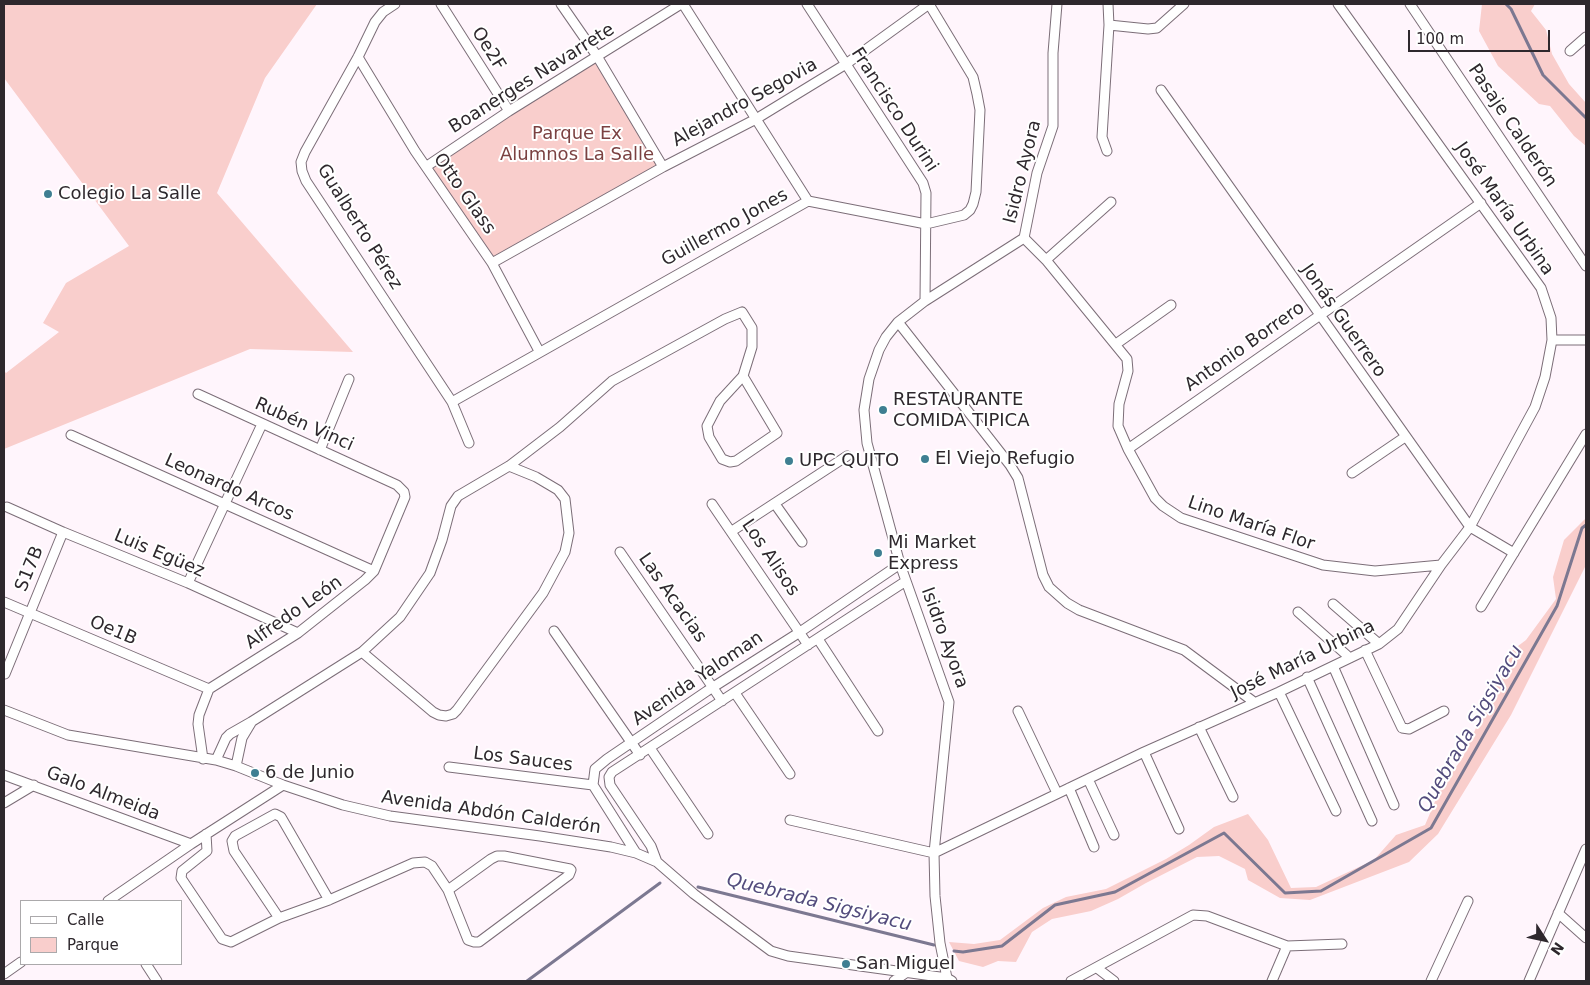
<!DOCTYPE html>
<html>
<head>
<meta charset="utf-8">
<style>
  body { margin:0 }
  #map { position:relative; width:1590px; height:985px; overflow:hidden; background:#fff5fc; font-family:"DejaVu Sans",sans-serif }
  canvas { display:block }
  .frame { position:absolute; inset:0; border:5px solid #2e282d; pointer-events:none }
  .legend { position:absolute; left:20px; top:900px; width:162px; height:65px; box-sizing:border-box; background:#fff; border:1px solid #aba9ab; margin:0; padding:6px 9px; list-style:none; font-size:15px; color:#2e282d }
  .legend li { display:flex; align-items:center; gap:10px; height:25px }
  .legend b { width:25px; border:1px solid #aba9ab }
  .north { position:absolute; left:1520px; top:915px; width:50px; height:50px; -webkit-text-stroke:4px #fff; paint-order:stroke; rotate:125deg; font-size:14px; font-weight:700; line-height:20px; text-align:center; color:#2e282d }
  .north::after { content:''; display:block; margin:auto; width:18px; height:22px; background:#2e282d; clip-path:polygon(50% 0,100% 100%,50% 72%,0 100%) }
  .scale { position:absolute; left:1408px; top:30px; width:142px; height:22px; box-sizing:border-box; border:2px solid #2e282d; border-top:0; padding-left:6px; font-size:15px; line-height:18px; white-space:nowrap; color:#2e282d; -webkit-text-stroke:4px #fff; paint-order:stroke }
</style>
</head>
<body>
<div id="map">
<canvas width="1590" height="985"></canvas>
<div class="frame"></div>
<ul class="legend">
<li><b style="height:6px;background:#fff"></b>Calle</li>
<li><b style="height:14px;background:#f9cecc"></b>Parque</li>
</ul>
<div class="north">N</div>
<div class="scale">100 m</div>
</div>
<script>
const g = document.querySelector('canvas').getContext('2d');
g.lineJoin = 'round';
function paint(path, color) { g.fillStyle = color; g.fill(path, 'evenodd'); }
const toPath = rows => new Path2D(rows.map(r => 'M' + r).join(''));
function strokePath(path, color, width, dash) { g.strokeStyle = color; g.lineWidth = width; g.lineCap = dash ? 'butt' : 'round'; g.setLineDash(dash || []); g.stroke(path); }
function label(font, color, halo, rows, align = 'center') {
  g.font = font + ' "DejaVu Sans",sans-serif'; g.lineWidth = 4; g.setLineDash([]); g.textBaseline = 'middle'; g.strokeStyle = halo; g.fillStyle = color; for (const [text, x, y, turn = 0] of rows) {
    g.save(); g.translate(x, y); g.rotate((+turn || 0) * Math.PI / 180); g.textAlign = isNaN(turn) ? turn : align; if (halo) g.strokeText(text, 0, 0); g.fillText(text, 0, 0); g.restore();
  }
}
paint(toPath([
  [4,4,317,4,265,78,217,193,353,352,250,349,4,449,4,371,6,373,59,332,43,323,66,283,129,246,4,78],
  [1482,4,1535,4,1531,11,1546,30,1552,54,1569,84,1586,103,1586,146,1574,136,1550,106,1539,104,1498,66,1479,31],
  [597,56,663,167,492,263,432,168],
  [1586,518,1586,565,1511,715,1438,834,1409,862,1310,900,1280,898,1248,880,1245,869,1219,856,1197,857,1146,883,1118,899,1091,911,1052,919,1032,932,1016,962,998,961,983,967,959,961,949,942,974,944,1000,940,1043,908,1066,897,1106,889,1166,859,1189,845,1214,827,1248,814,1268,840,1291,888,1316,887,1374,860,1396,835,1425,825,1440,790,1463,757,1510,652,1526,640,1556,599,1553,577,1564,540]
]), '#f9cecc');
strokePath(toPath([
  [1506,4,1511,9,1543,75,1586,118],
  [698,887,934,945],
  [954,951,963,952,1002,946,1055,905,1115,892,1224,833,1285,893,1321,891,1431,828,1557,606,1582,528,1586,525],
  [527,981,660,883]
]), '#7c7891', 3);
const minor = toPath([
  [395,4,383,12,375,22,358,57,305,152,301,162,302,171,306,181,452,402,469,443],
  [441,4,509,111],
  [561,4,597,56,663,167],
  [683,4,808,201],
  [807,4,923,183,926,193,925,301],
  [1410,4,1586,266],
  [1109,25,1148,29,1157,28,1184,4],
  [1570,51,1586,37],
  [358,57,415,151,492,263,539,351],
  [1161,90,1470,527,1514,553],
  [1107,151,1102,137,1109,25,1108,4],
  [427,166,509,111,681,4],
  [1024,238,1046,260,1127,359,1128,371,1119,404,1118,426,1128,449,1155,498,1163,506,1181,518,1323,565,1375,571,1441,565],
  [1046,260,1111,202],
  [492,263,663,167,756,119,846,64,929,4],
  [898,322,1010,465,1018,478,1043,575,1049,587,1067,603,1079,610,1184,650,1254,702],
  [1552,340,1586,340],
  [1116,344,1171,305],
  [198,394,397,485,404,492,405,497,374,571,365,580,298,633,209,689,199,715,198,724,203,759],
  [452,402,808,201,926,224,964,215,970,210,973,204,976,192,980,110,977,94,973,77,929,4],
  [71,435,374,571],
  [1128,449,1481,203],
  [320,450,349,379],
  [1352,473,1405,437],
  [712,504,808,645],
  [775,504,802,542],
  [7,507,63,532,188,583,298,633],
  [732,531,847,456],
  [620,552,722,701],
  [188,583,262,424],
  [4,602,209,689],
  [1333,604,1379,644],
  [1481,607,1586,434],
  [1298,612,1350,658],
  [554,631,640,755],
  [818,639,878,731],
  [1365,650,1402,728,1409,729,1444,711],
  [362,652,433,712,439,715,446,716,453,714,457,710,543,593,565,552,569,533,565,499,558,490,536,477,509,466],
  [1333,666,1394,805],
  [5,674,63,532],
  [1307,677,1372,821],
  [1279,692,1336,811],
  [735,693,790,774],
  [4,710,68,735,216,760,236,766,283,785,343,805,390,816,540,836,611,847,636,853,657,862,694,894,771,951,788,956,947,978,952,981],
  [1018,711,1057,793],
  [1199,727,1233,797],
  [650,748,708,834],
  [1144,752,1179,829],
  [216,760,226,738,230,734,251,722,362,652,400,617,430,573,442,540,451,506,458,496,509,466,560,427,612,381,725,319,742,312,752,328,752,347,743,376,720,401,707,426,709,437,722,459,730,462,736,461,777,433,743,376],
  [236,766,242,738,251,723],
  [449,767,593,785],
  [4,775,191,844],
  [1088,779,1114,835],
  [1069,788,1094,847],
  [4,803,34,785],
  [790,820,934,853,1144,752,1279,692,1379,644,1398,629,1441,565,1470,527,1535,407,1545,377,1552,340,1551,318,1541,288,1338,4],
  [206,834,207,851,182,871,181,878,222,939,231,942,279,918,329,900,413,863,425,862,432,866,448,890,468,940,474,942,479,942,569,875,571,870,570,869,504,856,497,856,491,859,448,890],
  [636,853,593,785,595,769,607,759,707,691,800,632,900,564],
  [657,862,651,846,610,785,609,777,612,772,906,581],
  [108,901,191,844,283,785],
  [1558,913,1586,938],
  [279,918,234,851,232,841,235,836,275,814,281,817,329,900],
  [146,964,157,981],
  [1097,968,1114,981],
  [4,974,21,962],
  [947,978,940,943,935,896,934,853,949,702,900,564,867,443,864,410,869,379,879,350,886,337,898,322,925,301,1024,238,1037,173,1053,126,1053,53,1057,4],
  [894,981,907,972],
  [1071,981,1193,915,1207,916,1287,946,1342,944],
  [1272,981,1287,946],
  [1431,981,1468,901],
  [1529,981,1586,849]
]);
strokePath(minor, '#7c6e78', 11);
strokePath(minor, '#fff', 9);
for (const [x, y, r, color] of [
  [48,194,5,"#3f7f92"],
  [883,410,5,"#3f7f92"],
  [925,459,5,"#3f7f92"],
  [789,461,5,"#3f7f92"],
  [878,553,5,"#3f7f92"],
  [255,773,5,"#3f7f92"],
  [846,964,5,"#3f7f92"]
]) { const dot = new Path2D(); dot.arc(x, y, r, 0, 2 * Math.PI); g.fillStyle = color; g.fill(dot); strokePath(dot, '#fff', 2); }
label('18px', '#2e282d', '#fff', [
  ["Oe2F",488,49,58],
  ["Boanerges Navarrete",532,79,-32],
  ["Alejandro Segovia",745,103,-29],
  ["Francisco Durini",894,110,57],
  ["Pasaje Calderón",1512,126,56],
  ["Isidro Ayora",1023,172,-76],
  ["Otto Glass",464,194,55],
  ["José María Urbina",1504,209,55],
  ["Gualberto Pérez",359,227,58],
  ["Guillermo Jones",725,228,-29],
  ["Jonás Guerrero",1343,321,55],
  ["Antonio Borrero",1245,347,-35],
  ["Rubén Vinci",304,425,24],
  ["Leonardo Arcos",229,488,24],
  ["Lino María Flor",1251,524,19],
  ["Luis Egüez",159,554,23],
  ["Los Alisos",770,558,56],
  ["S17B",30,569,-68],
  ["Las Acacias",672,598,55],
  ["Alfredo León",294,613,-35],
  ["Oe1B",113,631,23],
  ["Isidro Ayora",944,638,70],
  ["José María Urbina",1303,660,-26],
  ["Avenida Yaloman",698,679,-34],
  ["Los Sauces",523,760,7],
  ["Galo Almeida",103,794,21],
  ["Avenida Abdón Calderón",491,813,8]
]);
label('18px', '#7b4141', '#fff', [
  ["Parque Ex",577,134],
  ["Alumnos La Salle",577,155]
]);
label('18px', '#2e282d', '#fff', [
  ["Colegio La Salle",58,194],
  ["RESTAURANTE",893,400],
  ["COMIDA TIPICA",893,421],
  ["El Viejo Refugio",935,459],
  ["UPC QUITO",799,461],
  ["Mi Market",888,543],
  ["Express",888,564],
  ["6 de Junio",265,773],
  ["San Miguel",856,964]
], 'left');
label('italic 19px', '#534c7d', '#fff', [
  ["Quebrada Sigsiyacu",1471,729,-60],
  ["Quebrada Sigsiyacu",819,903,14]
]);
</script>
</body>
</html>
